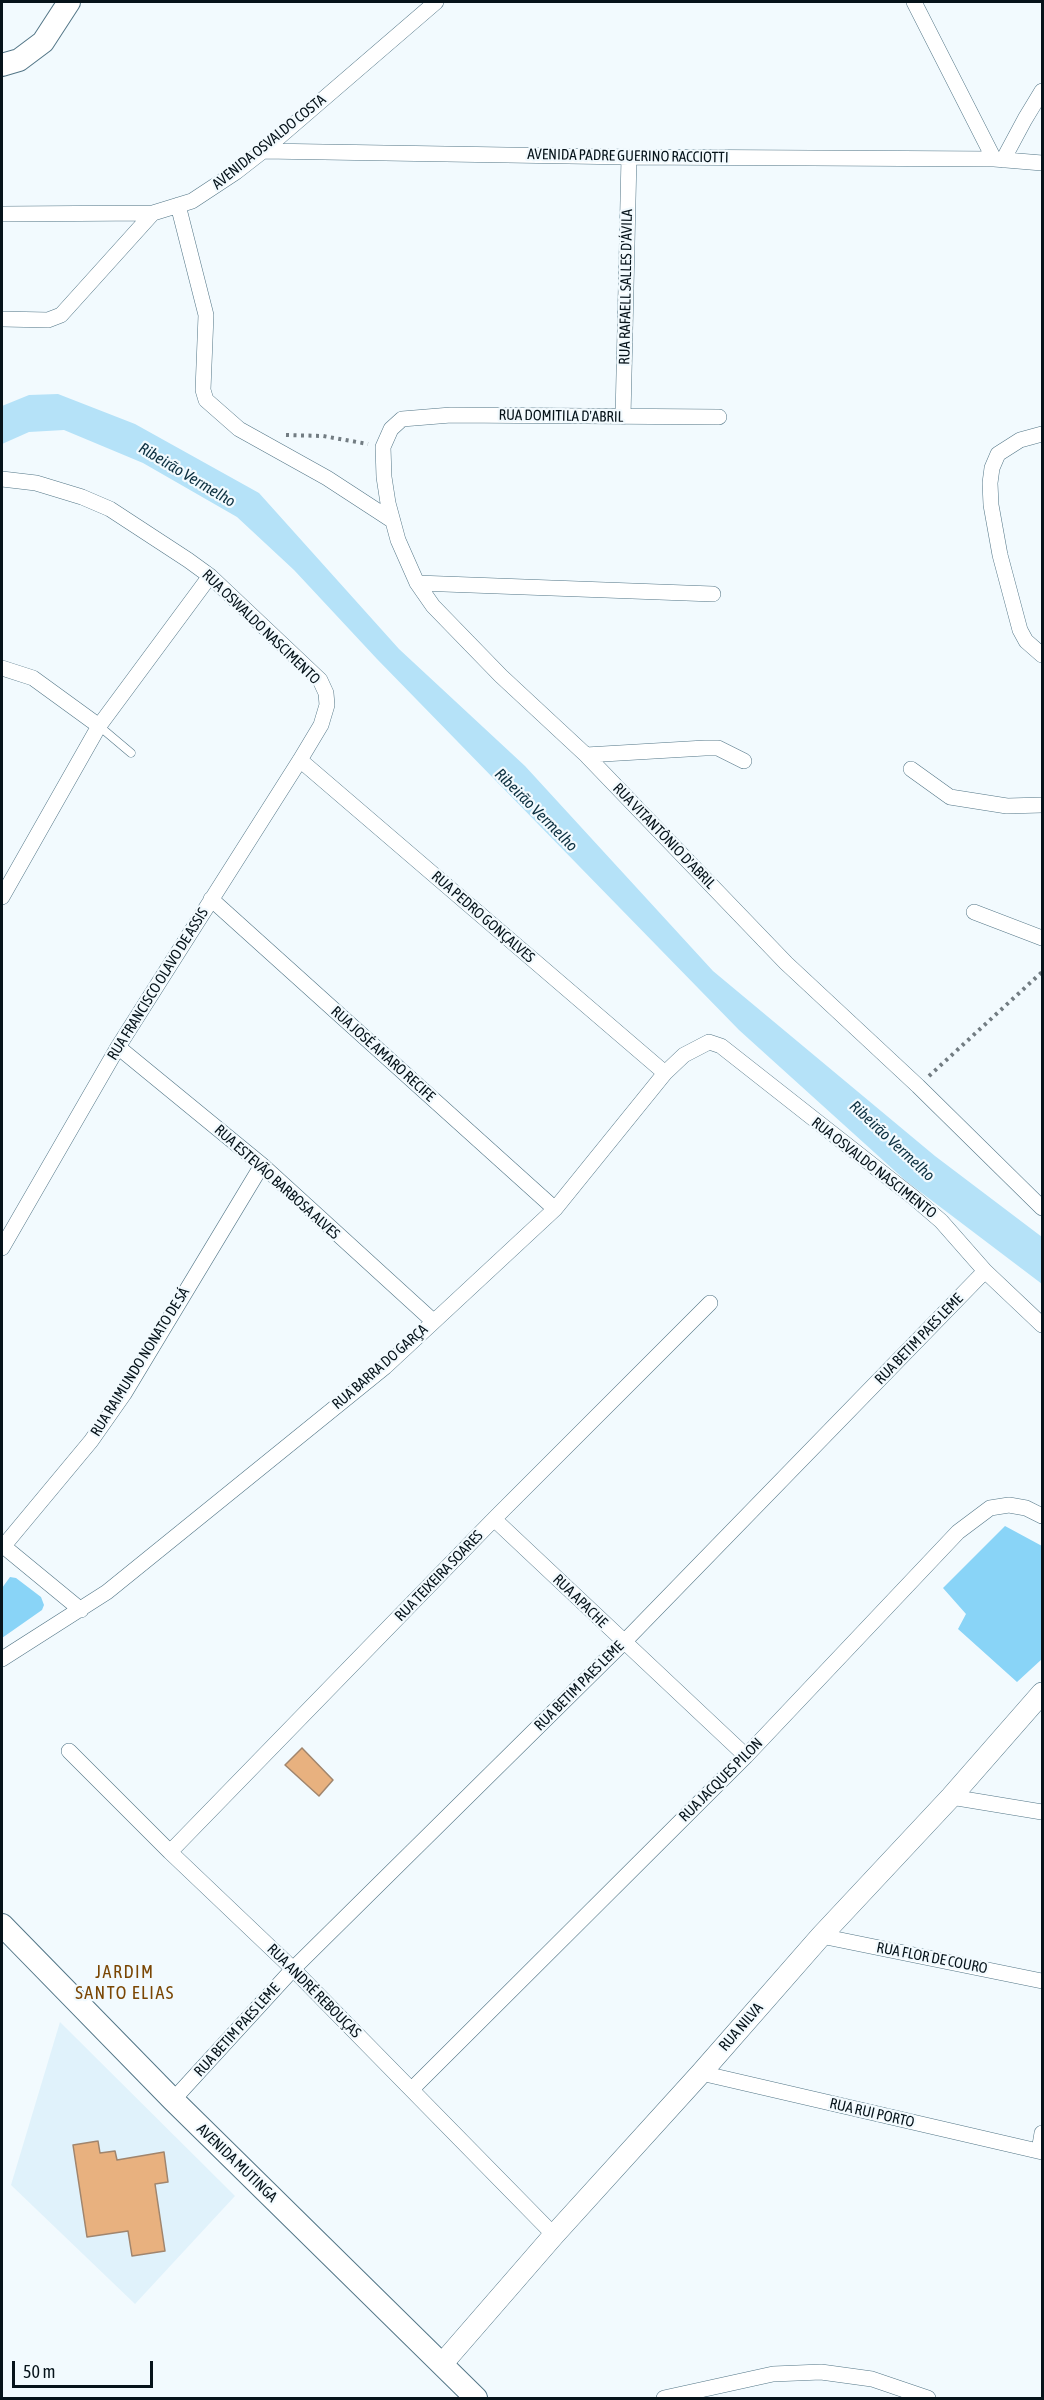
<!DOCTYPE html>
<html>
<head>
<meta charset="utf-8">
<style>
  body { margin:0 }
  #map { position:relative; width:1044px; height:2400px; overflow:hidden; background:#f2fafe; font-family:"Asap Condensed",sans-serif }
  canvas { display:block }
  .frame { position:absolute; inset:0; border:3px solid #06131a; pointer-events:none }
  .scale { position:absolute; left:12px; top:2361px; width:141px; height:27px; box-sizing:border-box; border:3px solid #06131a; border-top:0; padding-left:8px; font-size:18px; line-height:21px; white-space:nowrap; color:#06131a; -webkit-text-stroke:4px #f2fafe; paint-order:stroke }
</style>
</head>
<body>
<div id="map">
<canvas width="1044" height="2400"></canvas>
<div class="frame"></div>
<div class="scale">50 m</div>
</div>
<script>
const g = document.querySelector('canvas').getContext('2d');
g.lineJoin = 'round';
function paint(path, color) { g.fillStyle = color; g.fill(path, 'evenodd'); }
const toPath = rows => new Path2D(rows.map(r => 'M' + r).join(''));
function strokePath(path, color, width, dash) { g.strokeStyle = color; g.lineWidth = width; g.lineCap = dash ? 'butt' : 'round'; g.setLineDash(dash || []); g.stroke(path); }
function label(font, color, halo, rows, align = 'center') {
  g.font = font + ' "Asap Condensed",sans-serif'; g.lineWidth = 4.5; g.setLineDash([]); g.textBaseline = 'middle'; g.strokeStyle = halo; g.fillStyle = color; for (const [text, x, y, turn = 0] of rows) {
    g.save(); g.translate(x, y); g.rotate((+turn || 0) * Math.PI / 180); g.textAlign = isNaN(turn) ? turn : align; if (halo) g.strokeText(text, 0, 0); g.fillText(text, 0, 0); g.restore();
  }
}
paint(toPath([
  [60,2022,235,2196,135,2304,11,2185]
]), '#e0f2fb');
paint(toPath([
  [1005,1526,1042,1546,1042,1659,1017,1682,958,1629,966,1614,943,1588],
  [10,1577,16,1578,41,1597,44,1605,42,1610,2,1638,2,1588]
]), '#89d4f7');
paint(toPath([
  [58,394,135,424,259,493,399,649,525,766,713,971,935,1156,1042,1237,1042,1284,906,1181,739,1030,377,659,294,570,237,517,143,463,64,430,29,432,2,444,2,406,29,395]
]), '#b5e2f8');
const building = toPath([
  [302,1748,333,1780,319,1796,285,1765,302,1748],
  [98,2141,100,2153,115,2151,117,2160,164,2152,168,2182,155,2184,165,2251,132,2256,128,2231,87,2237,73,2145,98,2141]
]);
paint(building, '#e8b17f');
strokePath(building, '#a0856d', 1.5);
const lane = toPath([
  [99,726,131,753]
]);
const street = toPath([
  [914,2,994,159],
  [263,151,629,157,994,159,1042,163],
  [1003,160,1025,119,1042,91],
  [178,205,206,315,203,390,206,400,239,429,327,478,393,521],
  [2,214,153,213,192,201,236,172,263,151,436,2],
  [2,319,48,320,61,315,153,213],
  [623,417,629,157],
  [719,417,451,415,402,419,391,429,383,447,384,477,388,503,398,540,417,583,433,606,501,676,586,755,786,963,918,1086,1042,1208],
  [1042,434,1020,440,998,454,992,468,990,483,991,505,1000,555,1020,630,1026,641,1042,655],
  [2,479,36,483,82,497,110,509,188,560,210,576,320,680,326,693,327,705,321,725,300,760,118,1047,2,1248],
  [417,583,713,594],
  [2,668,33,678,99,726],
  [586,755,705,748,718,748,744,761],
  [300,760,665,1073],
  [911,769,950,797,1007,806,1042,805],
  [2,897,99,726,210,576],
  [211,899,555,1209],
  [974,912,1042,938],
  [118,1047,262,1165,433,1321],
  [494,1519,746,1756],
  [2,1545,81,1610],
  [2,1548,91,1441,124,1394,262,1165],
  [2,1659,107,1592,385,1367,555,1209,665,1073,684,1055,709,1042,721,1046,913,1197,941,1221,985,1271,1042,1325],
  [69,1751,170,1852,293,1969,554,2235],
  [951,1797,1042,1812],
  [170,1852,494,1519,710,1303],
  [821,1936,1042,1981],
  [701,2073,1042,2152],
  [412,2089,746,1756,958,1532,990,1508,1009,1505,1026,1508,1042,1516],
  [173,2100,293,1969,624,1642,985,1271],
  [1039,2151,1042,2133],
  [664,2398,773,2374,821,2372,872,2379,928,2398]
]);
const secondary = toPath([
  [442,2364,554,2235,701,2073,821,1936,951,1797,1042,1693]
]);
const primary = toPath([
  [2,65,19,60,43,42,69,2],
  [2,1925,173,2100,476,2398]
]);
strokePath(lane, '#537687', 9);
strokePath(street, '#537687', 16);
strokePath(secondary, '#537687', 22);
strokePath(primary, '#537687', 24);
strokePath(toPath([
  [286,435,323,436,368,444],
  [929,1076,1042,972]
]), '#727c82', 4, [3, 4.5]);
strokePath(lane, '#fff', 8);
strokePath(street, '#fff', 15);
strokePath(secondary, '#fff', 21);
strokePath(primary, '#fff', 22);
label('15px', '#06131a', '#f2fafe', [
  ["AVENIDA OSVALDO COSTA",269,142,-39],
  ["AVENIDA PADRE GUERINO RACCIOTTI",628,156,1],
  ["RUA RAFAELL SALLES D'ÁVILA",626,287,-89],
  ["RUA DOMITILA D'ABRIL",561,416,1],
  ["RUA OSWALDO NASCIMENTO",261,627,44],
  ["RUA VITANTÔNIO D'ABRIL",664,836,46],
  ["RUA PEDRO GONÇALVES",483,917,41],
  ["RUA FRANCISCO OLAVO DE ASSIS",158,984,-58],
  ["RUA JOSÉ AMARO RECIFE",383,1054,42],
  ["RUA OSVALDO NASCIMENTO",874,1168,38],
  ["RUA ESTEVÃO BARBOSA ALVES",277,1182,42],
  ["RUA BETIM PAES LEME",919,1339,-46],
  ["RUA RAIMUNDO NONATO DE SÁ",140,1362,-58],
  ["RUA BARRA DO GARÇA",380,1367,-41],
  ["RUA TEIXEIRA SOARES",439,1576,-46],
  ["RUA APACHE",580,1601,44],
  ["RUA BETIM PAES LEME",579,1686,-45],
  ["RUA JACQUES PILON",721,1780,-45],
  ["RUA FLOR DE COURO",932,1958,11],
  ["RUA ANDRÉ REBOUÇAS",314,1991,45],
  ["RUA NILVA",741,2027,-49],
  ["RUA BETIM PAES LEME",237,2030,-48],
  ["RUA RUI PORTO",872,2113,13],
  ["AVENIDA MUTINGA",237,2163,44]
]);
label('italic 16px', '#0c3040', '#f2fafe', [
  ["Ribeirão Vermelho",187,475,31],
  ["Ribeirão Vermelho",536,810,45],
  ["Ribeirão Vermelho",892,1141,43]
]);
g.letterSpacing = '1.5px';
label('18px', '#7a4603', '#f2fafe', [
  ["JARDIM",125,1972],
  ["SANTO ELIAS",125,1993]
]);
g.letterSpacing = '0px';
</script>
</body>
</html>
